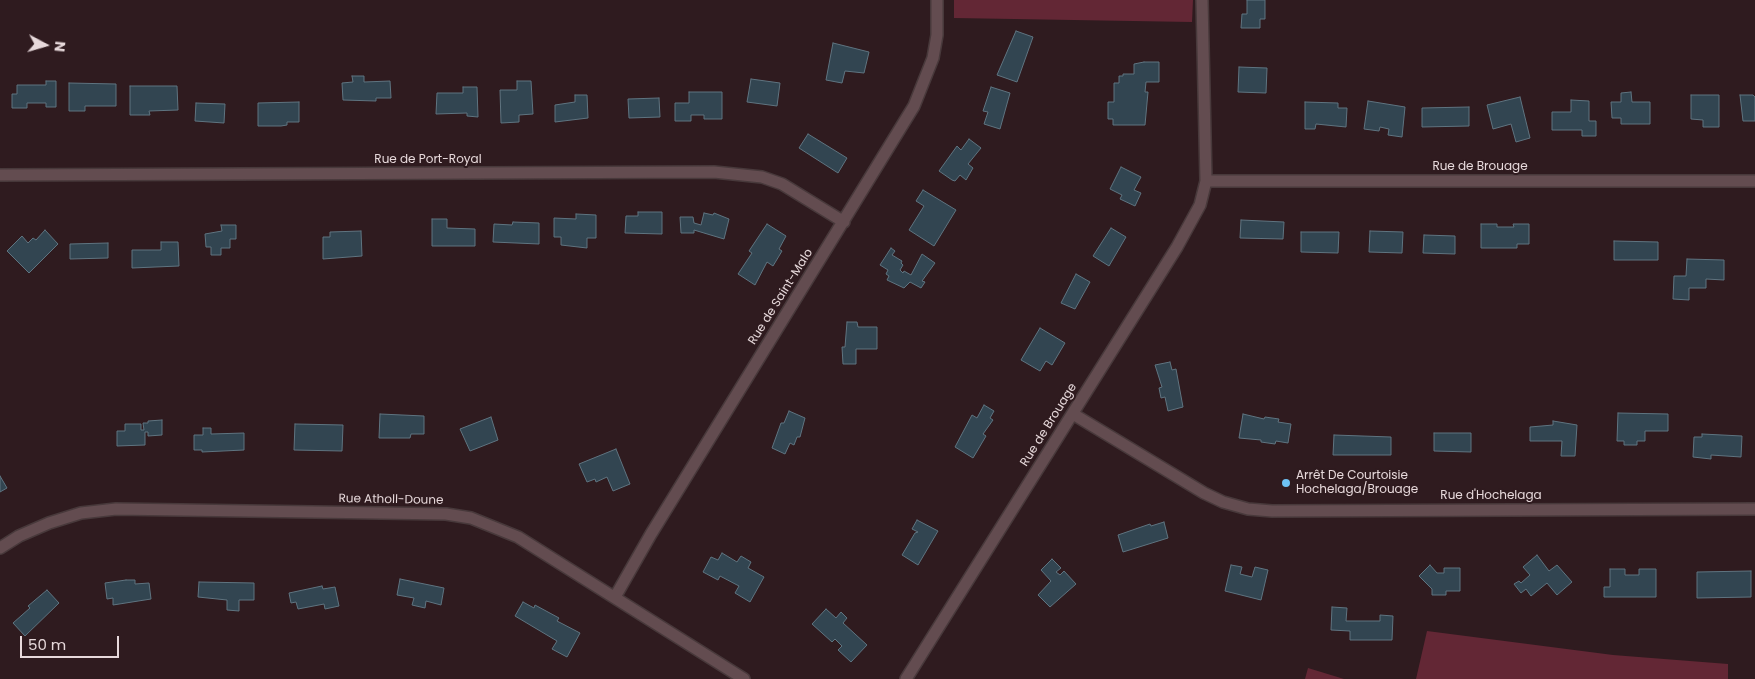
<!DOCTYPE html>
<html>
<head>
<meta charset="utf-8">
<style>
  body { margin:0 }
  #map { position:relative; width:1755px; height:679px; overflow:hidden; background:#2f1b1f; font-family:Poppins,sans-serif }
  canvas { display:block }
  .north { position:absolute; left:20px; top:20px; width:50px; height:50px; -webkit-text-stroke:4px #2f1b1f; paint-order:stroke; rotate:96deg; font-size:14px; font-weight:700; line-height:20px; text-align:center; color:#e7d9db }
  .north::after { content:''; display:block; margin:auto; width:18px; height:22px; background:#e7d9db; clip-path:polygon(50% 0,100% 100%,50% 72%,0 100%) }
  .scale { position:absolute; left:20px; top:636px; width:99px; height:22px; box-sizing:border-box; border:2px solid #e7d9db; border-top:0; padding-left:6px; font-size:15px; line-height:18px; white-space:nowrap; color:#e7d9db; -webkit-text-stroke:4px #2f1b1f; paint-order:stroke }
</style>
</head>
<body>
<div id="map">
<canvas width="1755" height="679"></canvas>
<div class="north">N</div>
<div class="scale">50 m</div>
</div>
<script>
const g = document.querySelector('canvas').getContext('2d');
g.lineJoin = 'round';
function paint(path, color) { g.fillStyle = color; g.fill(path, 'evenodd'); }
const toPath = rows => new Path2D(rows.map(r => 'M' + r).join(''));
function strokePath(path, color, width, dash) { g.strokeStyle = color; g.lineWidth = width; g.lineCap = dash ? 'butt' : 'round'; g.setLineDash(dash || []); g.stroke(path); }
function label(font, color, halo, rows, align = 'center') {
  g.font = font + ' Poppins,sans-serif'; g.lineWidth = 4; g.setLineDash([]); g.textBaseline = 'middle'; g.strokeStyle = halo; g.fillStyle = color; for (const [text, x, y, turn = 0] of rows) {
    g.save(); g.translate(x, y); g.rotate((+turn || 0) * Math.PI / 180); g.textAlign = isNaN(turn) ? turn : align; if (halo) g.strokeText(text, 0, 0); g.fillText(text, 0, 0); g.restore();
  }
}
paint(toPath([
  [954,0,1193,0,1192,22,954,18],
  [1427,631,1613,655,1728,664,1728,679,1416,679],
  [1308,668,1344,679,1305,679]
]), '#632735');
const building = toPath([
  [1247,0,1265,0,1265,19,1260,19,1260,28,1241,28,1242,14,1247,14,1247,0],
  [1016,31,1033,37,1017,82,997,75,1016,31],
  [833,43,869,52,864,73,845,71,842,83,826,80,833,43],
  [1144,62,1159,62,1159,82,1146,82,1145,92,1148,92,1145,125,1113,125,1113,119,1108,119,1108,102,1114,102,1114,83,1119,83,1119,76,1123,76,1123,74,1134,74,1134,64,1144,62],
  [1239,67,1267,68,1266,93,1238,92,1239,67],
  [352,76,364,76,364,82,390,81,391,98,376,98,376,101,343,100,342,83,353,82,352,76],
  [751,79,780,83,777,106,747,102,751,79],
  [46,81,56,81,56,107,46,107,46,103,27,103,27,108,12,108,12,94,17,94,17,85,46,85,46,81],
  [517,81,531,81,533,114,519,115,519,122,501,123,500,90,517,90,517,81],
  [69,83,116,84,116,106,85,106,85,111,69,111,69,83],
  [130,86,177,86,178,110,149,111,150,115,130,115,130,86],
  [463,87,477,87,478,117,467,116,467,113,436,114,437,93,463,93,463,87],
  [991,87,1010,93,1000,129,984,124,988,112,983,111,991,87],
  [689,92,722,92,722,119,704,119,704,115,691,115,691,121,675,121,675,103,689,103,689,92],
  [1631,92,1632,102,1650,102,1650,124,1621,124,1621,118,1612,118,1611,102,1621,102,1621,93,1631,92],
  [575,95,587,95,588,118,555,122,555,105,575,102,575,95],
  [1691,95,1719,95,1719,127,1703,127,1703,120,1691,119,1691,95],
  [1740,95,1753,95,1755,97,1755,121,1743,121,1740,95],
  [1520,97,1530,138,1516,142,1511,124,1493,129,1487,105,1520,97],
  [659,98,660,117,629,118,628,99,659,98],
  [1571,100,1589,101,1589,121,1596,121,1596,136,1582,136,1582,130,1552,130,1552,112,1571,112,1571,100],
  [1368,101,1405,107,1402,137,1388,135,1389,129,1380,127,1379,131,1364,129,1368,101],
  [299,102,299,122,287,122,287,125,281,126,258,126,258,103,299,102],
  [1305,102,1338,103,1338,108,1347,108,1346,127,1316,124,1315,129,1305,129,1305,102],
  [196,103,225,104,224,123,195,121,196,103],
  [1469,107,1469,126,1422,127,1422,108,1469,107],
  [808,134,847,158,838,173,799,148,808,134],
  [969,139,981,148,968,164,973,168,966,180,960,175,955,181,952,180,939,171,957,146,961,150,969,139],
  [1121,167,1141,177,1134,190,1141,193,1135,206,1120,199,1122,195,1110,189,1121,167],
  [923,190,956,210,934,246,909,230,924,206,916,201,923,190],
  [638,212,662,212,662,234,625,233,626,216,638,216,638,212],
  [704,213,713,215,714,213,729,219,724,239,694,230,694,233,681,233,680,217,693,217,694,223,701,225,704,213],
  [576,214,596,215,596,238,587,238,587,248,561,245,561,237,554,237,554,218,576,219,576,214],
  [432,219,447,219,447,228,475,229,475,246,432,246,432,219],
  [1241,220,1284,222,1283,239,1240,238,1241,220],
  [513,222,539,223,539,244,493,242,494,224,512,225,513,222],
  [767,224,786,236,779,249,782,251,773,266,767,262,755,285,738,274,752,253,749,251,767,224],
  [1481,224,1497,224,1497,227,1514,227,1513,224,1529,224,1529,244,1517,244,1517,248,1481,248,1481,224],
  [221,225,236,225,236,239,230,239,230,248,221,248,221,255,211,255,211,247,206,247,205,234,222,231,221,225],
  [1111,228,1126,237,1109,266,1093,256,1111,228],
  [45,230,58,244,29,273,7,251,22,236,28,243,33,238,36,240,45,230],
  [361,231,362,256,323,259,323,237,330,237,330,232,361,231],
  [1370,231,1403,232,1402,253,1369,252,1370,231],
  [1301,232,1339,232,1338,253,1301,252,1301,232],
  [1424,235,1455,236,1455,254,1423,253,1424,235],
  [1614,241,1658,242,1658,260,1614,260,1614,241],
  [161,242,178,242,179,266,132,268,132,250,161,250,161,242],
  [108,243,108,258,70,259,70,244,108,243],
  [891,248,895,251,892,255,902,261,901,263,903,265,900,270,903,273,904,271,911,275,922,254,935,263,922,281,925,282,921,288,910,282,904,288,887,280,889,276,886,274,888,270,880,265,891,248],
  [1687,259,1724,260,1724,280,1706,279,1706,288,1689,288,1689,300,1673,299,1674,276,1686,276,1687,259],
  [1076,274,1090,282,1075,309,1061,303,1076,274],
  [847,322,857,322,858,327,877,327,877,349,856,349,856,364,843,364,842,347,845,347,847,322],
  [1040,328,1065,343,1052,365,1046,361,1040,371,1021,360,1040,328],
  [1170,362,1172,370,1176,369,1183,407,1168,411,1165,397,1161,398,1159,388,1162,387,1155,365,1170,362],
  [984,405,994,411,990,418,993,420,983,434,986,436,973,458,955,447,972,415,977,418,984,405],
  [789,411,805,418,800,437,797,437,794,445,790,443,785,454,772,448,781,423,784,423,789,411],
  [1618,413,1668,414,1668,431,1645,431,1645,441,1637,441,1637,445,1624,445,1624,441,1617,441,1618,413],
  [380,414,424,416,424,434,411,434,410,438,379,438,380,414],
  [1243,414,1264,419,1265,417,1279,419,1278,422,1291,424,1288,443,1276,441,1275,444,1261,442,1261,440,1239,438,1243,414],
  [491,417,498,440,470,451,460,429,491,417],
  [162,420,162,435,148,436,148,432,145,432,145,445,117,446,117,431,125,431,125,424,141,424,141,430,144,430,143,423,148,423,148,421,162,420],
  [1553,421,1577,425,1575,456,1561,456,1562,441,1530,441,1530,427,1553,425,1553,421],
  [295,424,343,425,342,451,294,450,295,424],
  [203,428,211,428,211,434,244,433,244,450,202,452,202,450,194,450,194,435,203,435,203,428],
  [1434,433,1471,433,1471,452,1434,451,1434,433],
  [1702,434,1742,436,1741,457,1711,455,1711,459,1693,457,1694,437,1702,437,1702,434],
  [1334,435,1391,437,1391,455,1333,455,1334,435],
  [616,449,630,484,613,491,607,477,596,482,595,479,587,482,579,464,616,449],
  [0,476,7,488,0,492,0,476],
  [917,520,938,531,918,565,902,555,915,533,918,532,912,529,917,520],
  [1164,522,1168,538,1123,552,1118,535,1150,524,1151,526,1164,522],
  [722,553,737,562,741,556,751,562,748,568,764,577,750,602,735,593,739,586,720,576,718,580,703,572,711,557,718,560,722,553],
  [1537,555,1549,571,1557,565,1572,582,1557,595,1547,583,1531,596,1526,589,1521,593,1514,584,1519,581,1521,583,1530,575,1523,567,1537,555],
  [1052,559,1061,568,1056,572,1060,575,1064,571,1076,584,1050,607,1038,595,1051,581,1041,570,1052,559],
  [1231,565,1242,567,1240,574,1252,577,1255,567,1268,570,1261,600,1225,591,1231,565],
  [1430,565,1437,573,1444,573,1444,568,1460,568,1460,591,1446,591,1446,595,1432,595,1432,589,1419,576,1430,565],
  [1610,569,1625,569,1625,575,1639,575,1639,569,1656,569,1656,597,1604,597,1604,587,1610,587,1610,569],
  [1751,571,1751,597,1697,598,1697,572,1751,571],
  [400,579,444,588,441,605,426,601,425,608,412,605,414,598,397,595,400,579],
  [126,580,135,580,135,584,149,583,151,599,113,605,113,598,107,599,105,583,126,580],
  [199,582,254,583,254,600,239,600,239,611,227,610,227,600,198,597,199,582],
  [322,586,323,589,335,587,339,606,325,609,324,604,298,609,296,602,291,603,289,593,322,586],
  [47,590,59,603,25,636,13,623,30,608,28,606,47,590],
  [523,602,534,608,535,605,559,618,557,621,580,633,567,657,552,649,557,641,515,616,523,602],
  [1332,607,1347,608,1346,621,1380,621,1380,615,1393,616,1392,640,1350,640,1350,631,1331,630,1332,607],
  [826,609,836,618,841,612,847,618,843,623,867,645,851,662,838,650,842,646,835,639,832,642,812,624,826,609]
]);
paint(building, '#324551');
strokePath(building, '#5f7480', 1);
const minor = toPath([
  [0,175,714,172,762,177,782,184,844,222],
  [1206,181,1755,181],
  [1073,414,1204,493,1223,502,1248,509,1272,511,1755,509],
  [0,548,19,536,49,523,81,513,116,509,446,514,471,518,518,537,744,679],
  [615,597,651,534,914,106,933,58,937,35,937,0],
  [906,679,1177,247,1200,205,1206,181,1202,0]
]);
strokePath(minor, '#48393b', 14);
strokePath(minor, '#634c50', 11);
for (const [x, y, r, color] of [
  [1286,483,5,"#6ec2f3"]
]) { const dot = new Path2D(); dot.arc(x, y, r, 0, 2 * Math.PI); g.fillStyle = color; g.fill(dot); strokePath(dot, '#2f1b1f', 2); }
label('12px', '#e7d9db', '#2f1b1f', [
  ["Rue de Port-Royal",428,160],
  ["Rue de Brouage",1480,167],
  ["Rue de Saint-Malo",781,297,-58],
  ["Rue de Brouage",1049,425,-58],
  ["Rue d'Hochelaga",1491,496],
  ["Rue Atholl-Doune",391,500,1]
]);
label('12px', '#e7d9db', '#2f1b1f', [
  ["Arrêt De Courtoisie",1296,476],
  ["Hochelaga/Brouage",1296,490]
], 'left');
</script>
</body>
</html>
